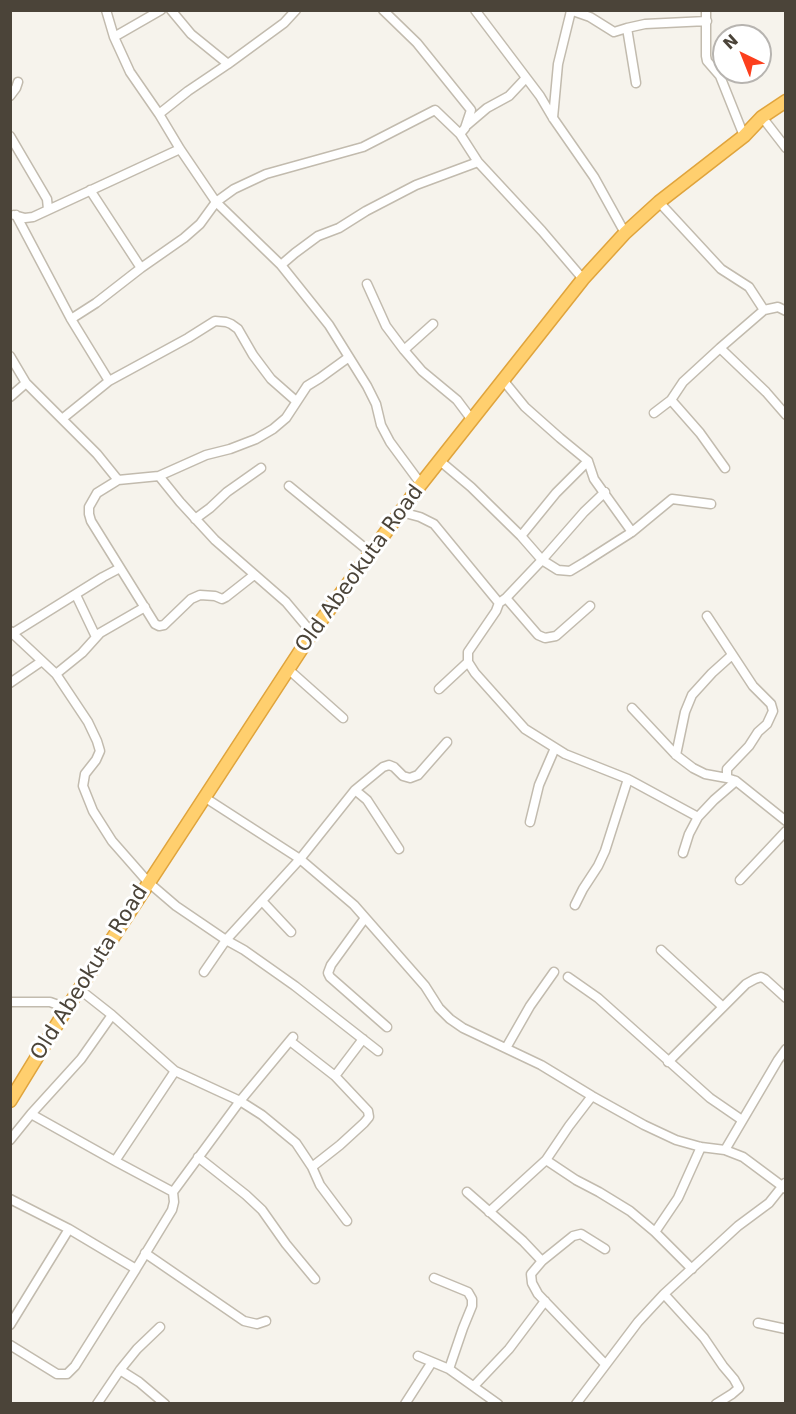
<!DOCTYPE html>
<html>
<head>
<meta charset="utf-8">
<style>
  body { margin:0 }
  #map { position:relative; width:796px; height:1414px; overflow:hidden; background:#f6f3ec; font-family:"DejaVu Sans",sans-serif }
  canvas { display:block }
  .frame { position:absolute; inset:0; border:12px solid #4b4439; pointer-events:none }
  .north { position:absolute; left:712px; top:24px; width:60px; height:60px; box-sizing:border-box; background:#fff; border:2px solid #b7b4b0; border-radius:50%; rotate:317deg; font-size:16px; font-weight:700; line-height:24px; text-align:center; color:#4b4439 }
  .north::after { content:''; display:block; margin:auto; width:21px; height:27px; background:#fc3f1d; clip-path:polygon(50% 0,100% 100%,50% 72%,0 100%) }
</style>
</head>
<body>
<div id="map">
<canvas width="796" height="1414"></canvas>
<div class="frame"></div>
<div class="north">N</div>
</div>
<script>
const g = document.querySelector('canvas').getContext('2d');
g.lineJoin = 'round';
const toPath = rows => new Path2D(rows.map(r => 'M' + r).join(''));
function strokePath(path, color, width, dash) { g.strokeStyle = color; g.lineWidth = width; g.lineCap = dash ? 'butt' : 'round'; g.setLineDash(dash || []); g.stroke(path); }
function label(font, color, halo, rows, align = 'center') {
  g.font = font + ' "DejaVu Sans",sans-serif'; g.lineWidth = 6; g.setLineDash([]); g.textBaseline = 'middle'; g.strokeStyle = halo; g.fillStyle = color; for (const [text, x, y, turn = 0] of rows) {
    g.save(); g.translate(x, y); g.rotate((+turn || 0) * Math.PI / 180); g.textAlign = isNaN(turn) ? turn : align; if (halo) g.strokeText(text, 0, 0); g.fillText(text, 0, 0); g.restore();
  }
}
const minor = toPath([
  [106,10,114,37,130,72,159,114,180,149,216,202,281,265,329,325,367,386,376,404,381,425,390,442,421,484],
  [171,10,191,34,228,64],
  [383,10,417,43,471,110,465,128,460,134,478,162,542,231,583,279],
  [475,10,540,96,553,118,594,177,625,233],
  [570,10,590,17,614,32,627,28,645,24,707,21],
  [706,10,706,56,707,61,720,76,744,136],
  [627,28,636,83],
  [114,37,161,10],
  [10,96,16,88,18,82],
  [159,114,188,91,228,64,284,23,296,10],
  [762,117,786,148],
  [553,118,558,64,571,11],
  [467,125,487,108,509,96,525,79],
  [10,136,47,199,48,209],
  [90,190,141,268],
  [659,202,721,269,749,287,764,310,778,307,786,311],
  [14,215,25,218,33,217,180,149],
  [16,215,71,319,109,381],
  [281,265,295,253,318,236,339,228,366,211,416,185,478,162],
  [367,284,386,326,404,350,422,371,457,400,472,420],
  [71,319,96,303,141,268,184,238,200,224,216,202,234,189,266,174,363,147,435,110,460,134],
  [720,348,766,392,786,415],
  [404,350,433,324],
  [10,356,26,383,97,454,118,480,159,476,206,455,230,449,256,439,273,429,286,418,307,386,320,378,349,357],
  [503,380,525,407,560,438,588,461,594,479,632,532],
  [10,397,26,383],
  [671,400,700,433,725,468],
  [654,413,671,400,683,382,720,348,764,310],
  [62,419,109,381,188,338,215,321,226,322,231,324,238,329,253,355,271,379,296,401],
  [440,461,471,487,521,536,542,560,558,570,570,571,585,562,632,532,672,499,711,504],
  [159,476,180,502,215,540,286,602,312,633],
  [118,480,97,493,89,507,89,514,91,521,155,624,159,626,164,625,191,599,200,595,215,596,222,599,226,597,254,575],
  [289,486,371,553],
  [605,492,584,512,542,560,506,598,499,603,496,611,468,652,468,662,475,673,525,729,565,754,628,779,698,817],
  [401,512,420,517,434,524,499,603],
  [195,519,210,508,227,492,261,468],
  [521,536,556,493,588,461],
  [76,595,96,637],
  [506,598,538,635,545,638,556,636,590,606],
  [707,616,753,686,771,704,773,711,767,724,758,732,749,746,727,769,727,778],
  [10,631,56,674,88,722,97,741,100,751,96,760,85,774,83,786,93,811,112,841,148,882,176,906,226,940,244,950,295,986,378,1051],
  [10,635,103,577,120,568],
  [288,669,343,718],
  [56,674,82,653,100,633,145,607],
  [10,683,42,661],
  [439,689,468,662],
  [632,708,676,755,693,768,705,774,727,778,736,781,786,821],
  [676,755,685,712,692,695,712,673,732,655],
  [355,790,367,800,399,849],
  [204,797,300,859,354,905,425,986,439,1008,450,1019,463,1028,541,1065,592,1096,644,1125,676,1140,701,1147,725,1150,743,1157,786,1189],
  [530,822,539,785,555,748],
  [683,853,689,834,698,817,714,800,736,781],
  [740,880,786,831],
  [262,901,291,932],
  [575,905,583,889,598,866,605,851,628,779],
  [365,918,331,965,328,973,330,977,387,1027],
  [661,950,723,1007],
  [204,972,226,940,300,859,355,790,383,767,389,765,394,767,403,776,410,778,418,775,447,742],
  [568,977,598,998,710,1098,742,1120],
  [79,989,112,1015,175,1071,240,1101,262,1115,296,1143,312,1167,320,1185,347,1221],
  [10,1002,50,1002,67,1008],
  [290,1041,335,1076,368,1111,369,1117,364,1123,340,1145,312,1167],
  [506,1048,530,1006,554,972],
  [668,1062,746,984,755,979,761,977,765,979,786,998],
  [335,1076,363,1039],
  [31,1114,115,1161,173,1192],
  [10,1140,31,1114,81,1059,112,1015],
  [725,1150,778,1060,786,1049],
  [198,1157,246,1195,262,1210,286,1244,315,1279],
  [546,1160,576,1180,599,1192,630,1211,655,1232,692,1269],
  [115,1161,175,1071],
  [467,1192,523,1241,542,1261],
  [10,1199,69,1229,136,1269,75,1366,67,1374,57,1374,10,1345],
  [489,1212,546,1160,569,1126,592,1096],
  [655,1232,678,1198,701,1147],
  [145,1253,244,1321,257,1324,266,1321],
  [136,1269,172,1210,174,1202,173,1192,240,1101,293,1037],
  [434,1278,468,1292,472,1299,472,1306,463,1328,449,1369],
  [664,1294,704,1338,723,1366,734,1379,739,1388,732,1394,716,1404],
  [758,1323,786,1329],
  [10,1325,69,1229],
  [418,1356,449,1369,498,1404],
  [605,1364,538,1294,532,1283,531,1274,542,1261,573,1236,581,1234,605,1249],
  [120,1370,139,1382,165,1404],
  [474,1386,509,1349,545,1301],
  [97,1404,120,1370,137,1349,160,1327],
  [405,1404,432,1362],
  [576,1404,638,1322,664,1294,738,1226,769,1203,785,1183]
]);
const highway = toPath([
  [10,1101,67,1008,312,633,421,484,583,279,625,233,659,202,744,136,762,117,786,101]
]);
strokePath(minor, '#c2bbae', 11);
strokePath(highway, '#e0a43c', 15);
strokePath(minor, '#fff', 8);
strokePath(highway, '#ffcf6e', 12);
label('21px', '#4b4439', '#fff', [
  ["Old Abeokuta Road",360,569,-54],
  ["Old Abeokuta Road",90,973,-58]
]);
</script>
</body>
</html>
